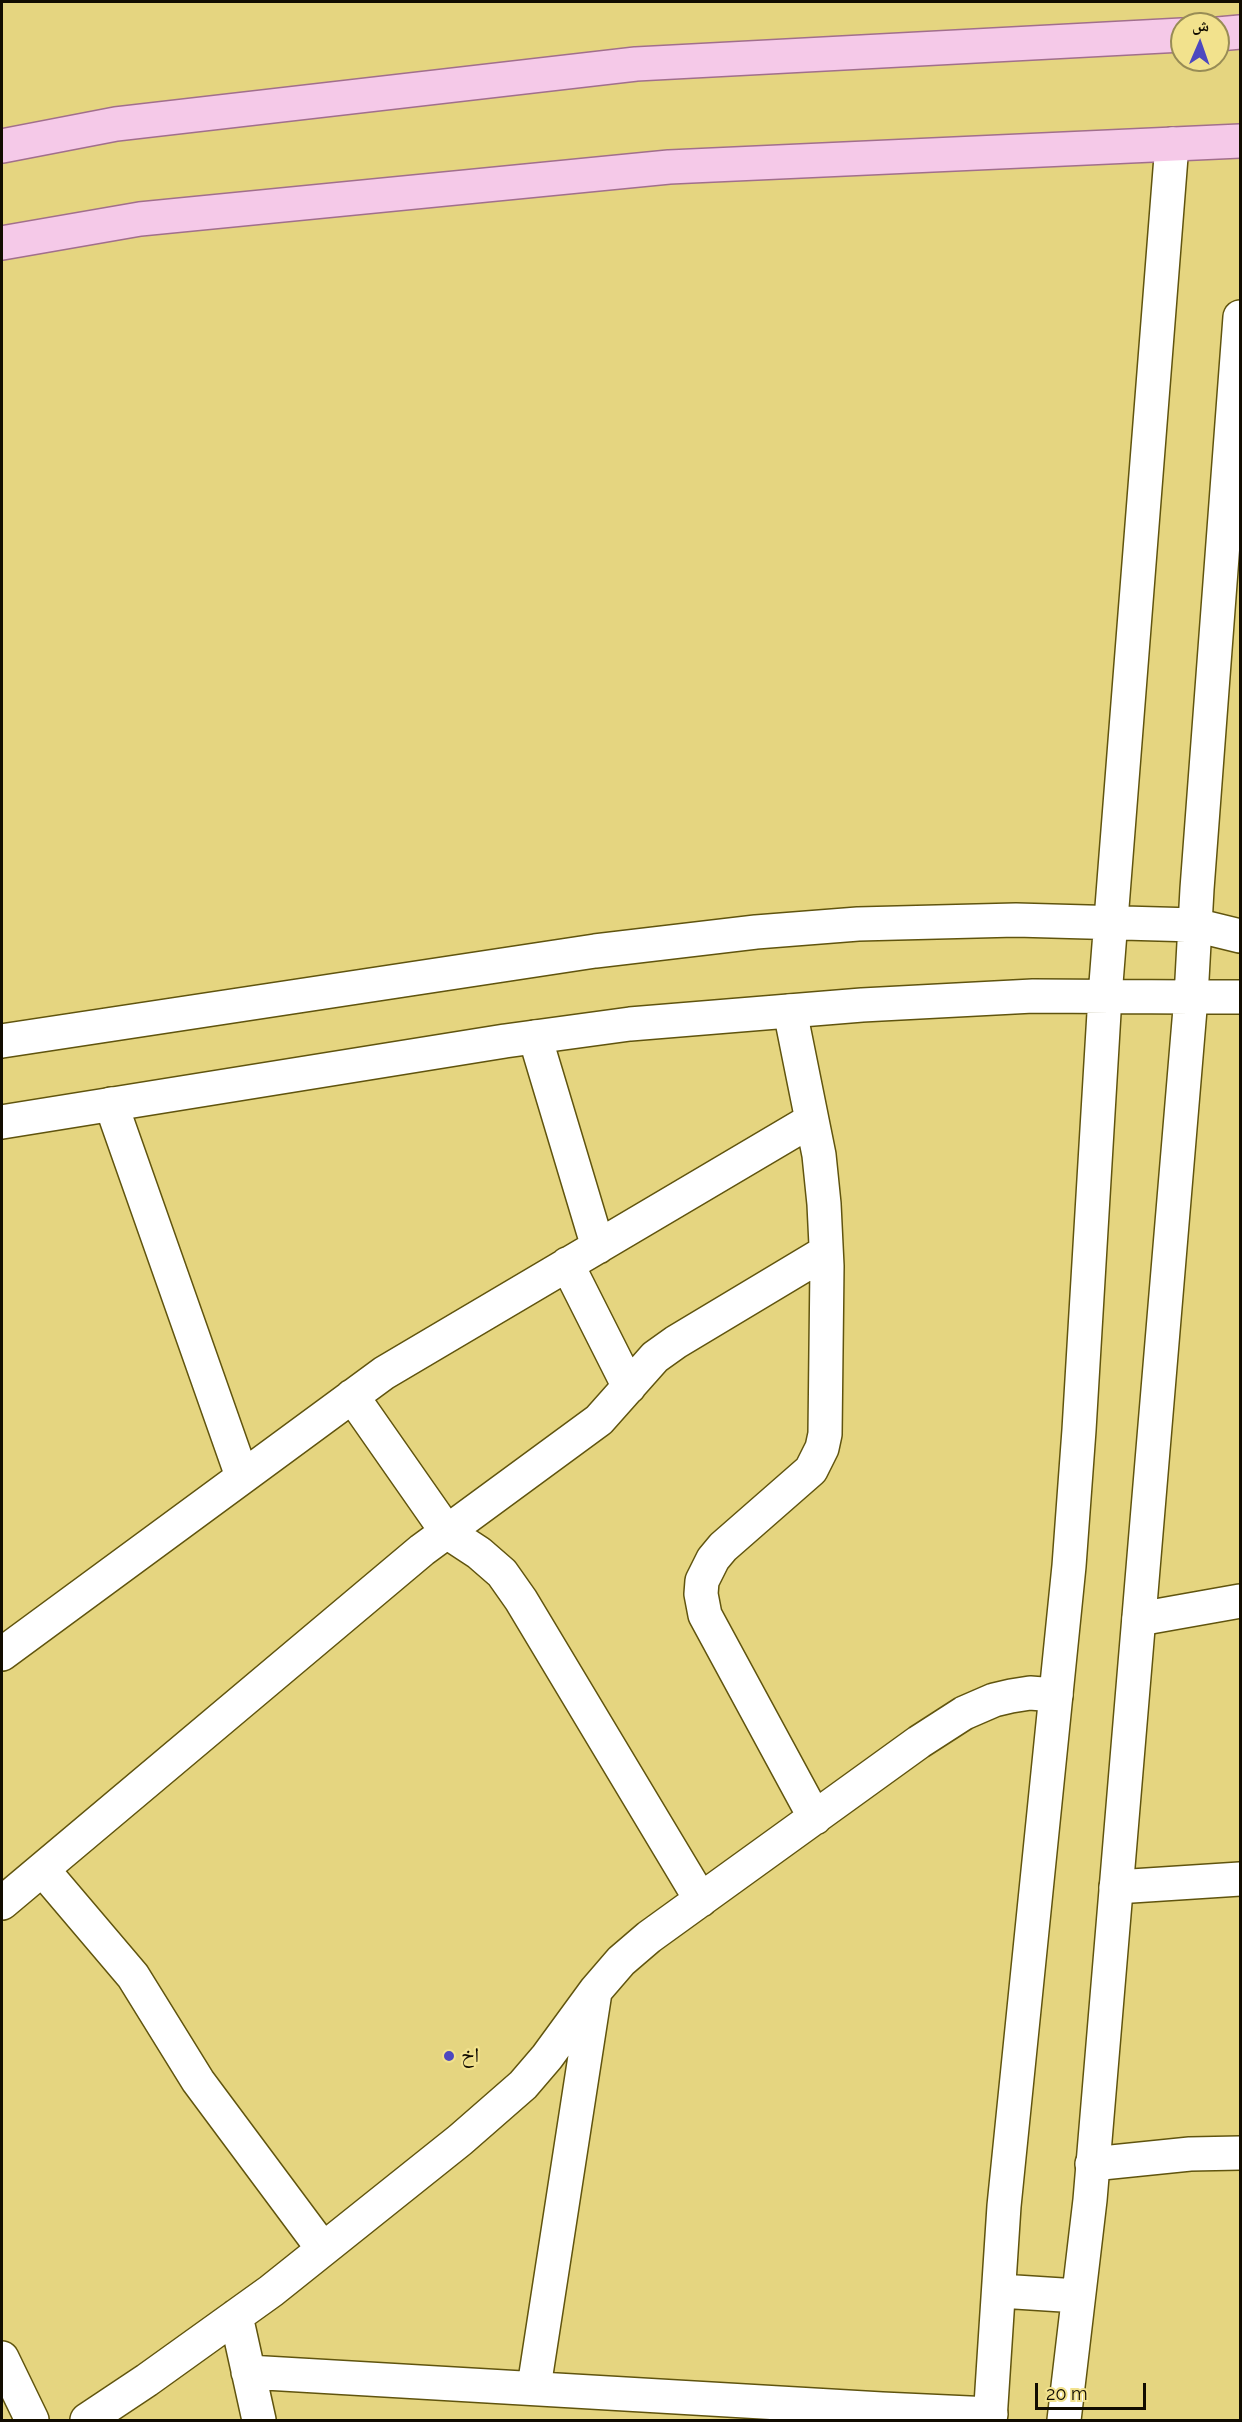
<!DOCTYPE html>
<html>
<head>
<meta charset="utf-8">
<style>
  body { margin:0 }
  #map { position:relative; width:1242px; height:2422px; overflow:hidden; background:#e5d580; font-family:Raleway,"Noto Naskh Arabic",sans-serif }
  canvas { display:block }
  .frame { position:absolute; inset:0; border:3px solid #110c00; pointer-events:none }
  .north { position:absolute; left:1170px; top:12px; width:60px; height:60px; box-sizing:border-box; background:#f2e28d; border:2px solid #988c55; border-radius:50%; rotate:2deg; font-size:16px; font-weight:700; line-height:24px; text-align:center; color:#110c00 }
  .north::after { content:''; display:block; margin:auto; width:21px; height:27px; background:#4d48bf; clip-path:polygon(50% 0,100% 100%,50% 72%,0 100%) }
  .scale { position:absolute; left:1035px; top:2383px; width:111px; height:27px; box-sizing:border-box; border:3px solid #110c00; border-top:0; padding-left:8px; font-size:18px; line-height:21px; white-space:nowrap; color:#110c00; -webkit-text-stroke:4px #f2e28d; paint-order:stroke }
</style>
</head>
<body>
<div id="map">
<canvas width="1242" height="2422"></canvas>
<div class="frame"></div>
<div class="north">ش</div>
<div class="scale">20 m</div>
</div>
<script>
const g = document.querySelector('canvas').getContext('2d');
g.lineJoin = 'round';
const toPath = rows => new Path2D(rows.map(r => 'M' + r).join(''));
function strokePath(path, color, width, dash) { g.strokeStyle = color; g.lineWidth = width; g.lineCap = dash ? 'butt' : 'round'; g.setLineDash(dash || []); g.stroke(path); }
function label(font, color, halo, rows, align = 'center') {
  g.font = font + ' Raleway,"Noto Naskh Arabic",sans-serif'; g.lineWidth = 4.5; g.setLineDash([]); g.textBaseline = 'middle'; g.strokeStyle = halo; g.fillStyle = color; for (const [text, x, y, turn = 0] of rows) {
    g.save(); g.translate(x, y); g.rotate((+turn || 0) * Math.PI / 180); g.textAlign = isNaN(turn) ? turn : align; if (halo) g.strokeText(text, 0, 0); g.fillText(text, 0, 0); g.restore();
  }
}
const street = toPath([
  [1195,925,1240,936],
  [1191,997,1240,997],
  [790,1011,819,1155,824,1204,827,1266,825,1434,822,1448,811,1470,723,1547,713,1559,702,1581,701,1594,705,1615,815,1818],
  [535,1037,598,1247],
  [111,1104,242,1476],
  [567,1264,629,1387],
  [352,1396,447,1532,479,1553,502,1573,521,1600,701,1900],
  [1139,1619,1240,1601],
  [2,1654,384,1373,812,1120],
  [43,1870,133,1976,198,2081,323,2249],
  [1116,1887,1240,1879],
  [2,1903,422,1550,599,1420,655,1357,676,1342,826,1252],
  [1092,2164,1190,2154,1240,2153],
  [236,2316,259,2420],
  [2,2358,32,2420],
  [248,2372,882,2409,991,2414],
  [534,2387,595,1992],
  [87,2420,147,2380,271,2291,460,2140,523,2085,547,2057,596,1990,621,1961,649,1937,919,1742,964,1713,994,1700,1011,1696,1030,1693,1056,1695]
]);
const secondary = toPath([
  [2,1041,595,951,756,932,858,924,1016,920,1195,925],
  [2,1122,505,1041,630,1024,862,1005,1033,996,1191,997],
  [1000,2291,1078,2296],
  [990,2420,1004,2206,1069,1566,1079,1430,1105,996,1172,144],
  [1064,2420,1090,2200,1191,997,1197,889,1240,317]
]);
const primary = toPath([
  [1218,34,1240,32],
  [2,146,116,124,636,64,1182,35],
  [2,243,140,219,669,167,1240,141]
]);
strokePath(street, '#60540e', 36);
strokePath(secondary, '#60540e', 36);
strokePath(primary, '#a16f8c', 36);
strokePath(street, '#fff', 33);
strokePath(secondary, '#fff', 33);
strokePath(primary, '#f5c9e8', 33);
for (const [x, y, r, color] of [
  [449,2056,6,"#4d48bf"]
]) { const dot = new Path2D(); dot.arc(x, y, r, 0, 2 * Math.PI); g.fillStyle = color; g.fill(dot); strokePath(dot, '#f2e28d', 2); }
label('21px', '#110c00', '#f2e28d', [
  ["اخ",461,2056]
], 'left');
</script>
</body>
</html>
